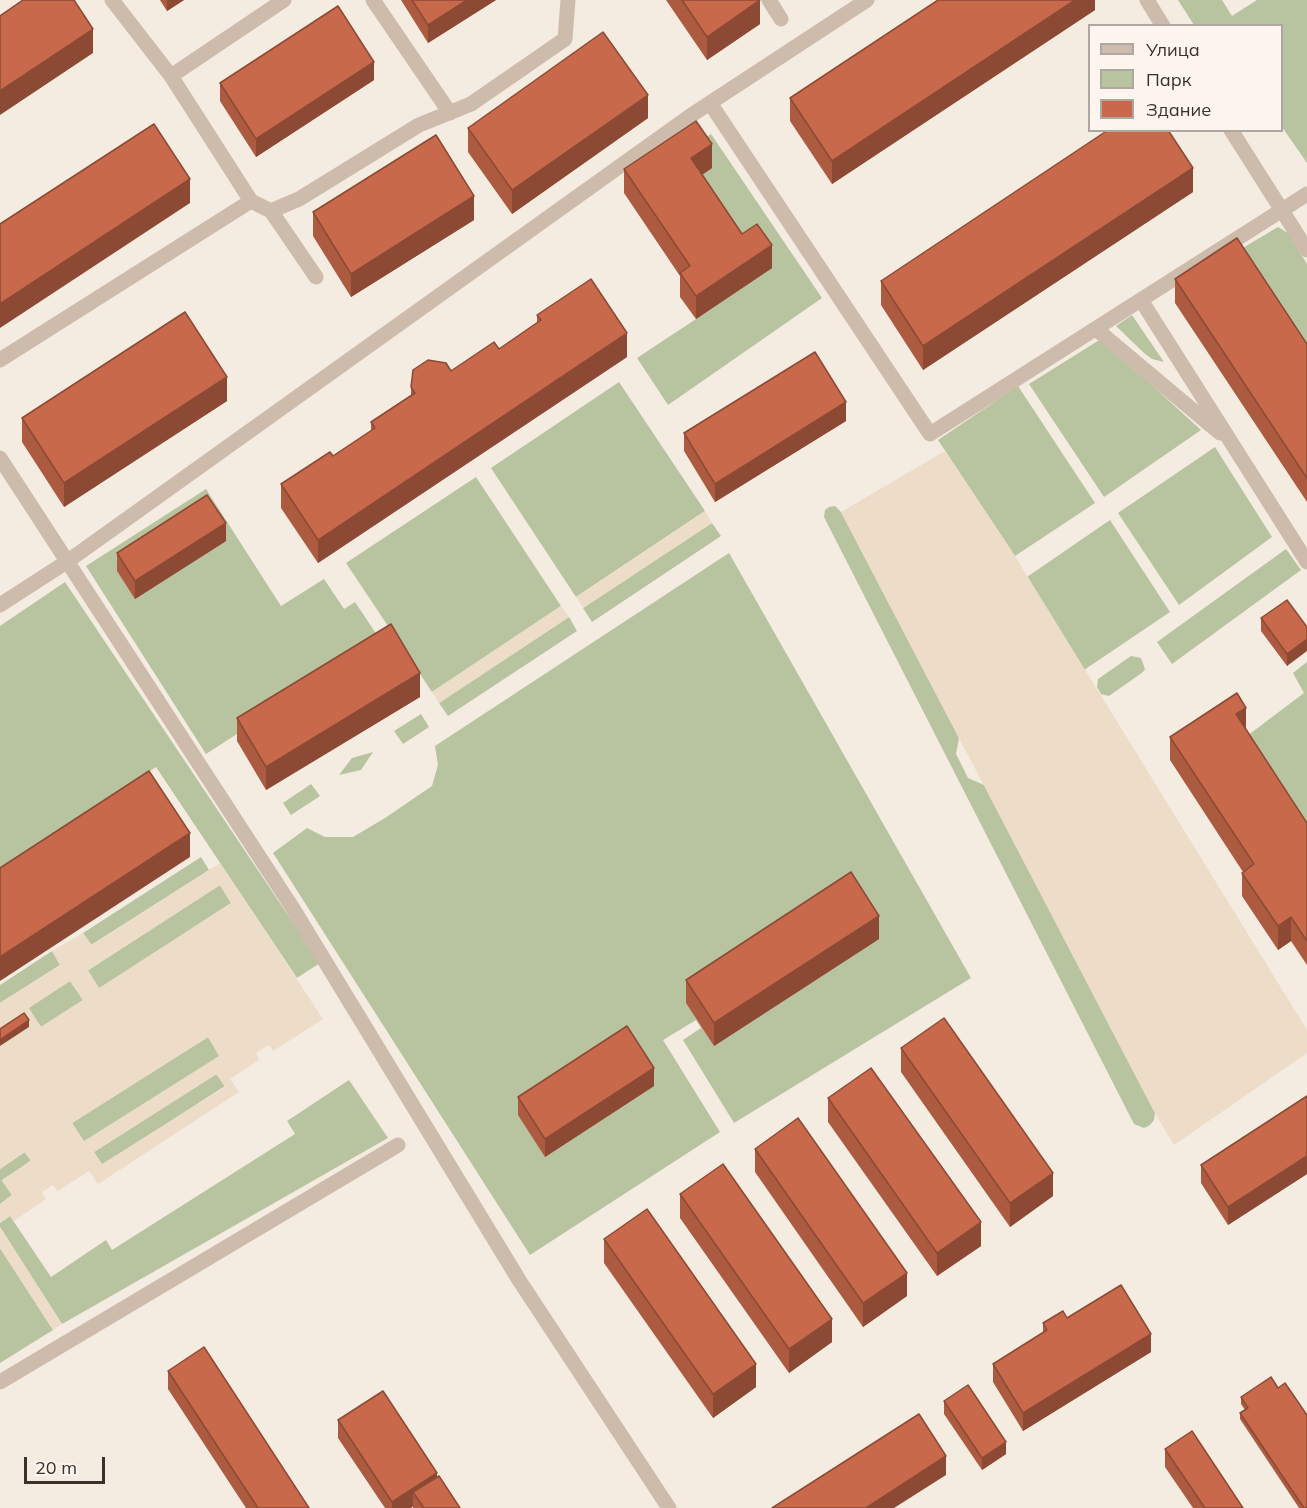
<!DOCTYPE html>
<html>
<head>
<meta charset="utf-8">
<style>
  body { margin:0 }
  #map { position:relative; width:1307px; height:1508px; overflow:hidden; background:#f4ebe1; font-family:Mulish,sans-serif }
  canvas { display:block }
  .legend { position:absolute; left:1088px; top:24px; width:195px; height:108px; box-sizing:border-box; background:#fbf5ee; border:2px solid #aea6a0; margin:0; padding:8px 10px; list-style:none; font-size:18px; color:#3b302b }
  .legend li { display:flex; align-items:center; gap:12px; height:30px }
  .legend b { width:30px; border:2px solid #aea6a0 }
  .scale { position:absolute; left:24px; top:1457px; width:81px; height:27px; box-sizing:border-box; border:3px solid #3b302b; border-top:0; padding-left:8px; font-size:18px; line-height:21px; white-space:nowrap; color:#3b302b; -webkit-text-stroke:4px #fbf5ee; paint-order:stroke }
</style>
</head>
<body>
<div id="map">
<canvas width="1307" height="1508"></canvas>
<ul class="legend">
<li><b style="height:8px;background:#cdbbac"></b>Улица</li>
<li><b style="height:16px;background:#b8c4a0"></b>Парк</li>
<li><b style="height:16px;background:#c8694b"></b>Здание</li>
</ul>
<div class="scale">20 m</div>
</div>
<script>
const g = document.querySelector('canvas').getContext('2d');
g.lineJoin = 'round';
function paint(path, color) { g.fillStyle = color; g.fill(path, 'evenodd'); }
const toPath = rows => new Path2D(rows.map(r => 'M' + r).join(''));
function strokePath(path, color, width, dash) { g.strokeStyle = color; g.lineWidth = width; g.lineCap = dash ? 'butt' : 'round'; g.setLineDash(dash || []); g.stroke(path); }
paint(toPath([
  [1178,0,1222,0,1232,16,1257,0,1307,0,1307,163,1282,127,1282,26,1194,25],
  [711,134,822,298,668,405,637,358,696,319,742,257,691,182,696,144],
  [1278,227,1288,233,1307,264,1307,359,1236,252],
  [1132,315,1164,362,1152,359,1144,353,1116,326],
  [1101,339,1201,430,1104,497,1029,384],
  [619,382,705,511,576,597,491,468],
  [1018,386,1095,503,1015,556,938,440],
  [1215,447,1272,537,1179,605,1118,513],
  [476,477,561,606,432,692,346,563],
  [206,489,281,606,324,579,344,609,355,602,381,641,206,754,86,566],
  [835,506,841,512,959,738,956,754,968,778,984,785,1155,1113,1154,1120,1150,1125,1144,1128,1134,1124,824,517,825,510,829,507],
  [1110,520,1170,612,1084,670,1027,577],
  [712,523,721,536,592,622,583,608],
  [1286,549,1301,570,1172,664,1157,642],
  [729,553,971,978,734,1123,683,1040,701,1028,696,1020,663,1040,720,1132,530,1255,273,853,307,828,325,837,353,837,385,818,432,786,438,765,435,746],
  [65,582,320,963,297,978,156,767,0,871,0,626],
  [569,617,577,631,448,716,439,703],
  [1131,656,1141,658,1145,669,1143,672,1109,696,1101,694,1097,687,1098,679],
  [1307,662,1307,846,1239,742,1304,693,1293,673],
  [421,714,429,727,403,744,394,731],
  [373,752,361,770,339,775,352,758],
  [311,784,320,796,291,815,283,803],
  [201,857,209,870,91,945,83,933],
  [220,885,231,903,99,989,87,971],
  [52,951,60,965,0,1003,0,985],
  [70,981,83,1000,41,1027,28,1008],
  [208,1037,220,1056,84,1142,72,1123],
  [216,1074,225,1086,102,1165,94,1152],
  [349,1080,388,1138,62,1324,0,1227,0,1223,10,1216,51,1277,106,1240,112,1250,295,1134,287,1121],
  [25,1152,31,1161,2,1180,12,1195,0,1204,0,1169],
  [0,1248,53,1330,0,1363]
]), '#b8c4a0');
paint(toPath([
  [945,451,1015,556,1307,1030,1307,1053,1174,1145,1155,1113,841,512],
  [705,511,712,523,583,608,576,597],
  [561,606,569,617,439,703,432,692],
  [220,863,323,1019,273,1051,269,1045,256,1053,259,1060,230,1079,239,1092,98,1184,89,1171,58,1191,53,1185,42,1192,46,1199,14,1221,10,1216,0,1223,0,1204,12,1195,2,1181,31,1160,24,1152,0,1169,0,1046,29,1026,0,1035,0,1003,60,965,52,951,83,933,92,945],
  [220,885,231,903,99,988,88,970],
  [70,981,83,1000,41,1027,29,1008],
  [208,1037,219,1056,84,1141,72,1123],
  [217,1074,225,1087,102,1164,94,1152],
  [0,1227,62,1324,53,1330,0,1248]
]), '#ecdcc8');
strokePath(toPath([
  [112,0,171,76,251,201],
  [373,0,450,113],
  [769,0,781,19],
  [1147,0,1163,26],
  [171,76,284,0],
  [710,103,930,434,1307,194],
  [1231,130,1307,250],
  [271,211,316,277],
  [1141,300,1307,562],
  [1096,329,1220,433],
  [0,360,251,201,271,211,299,199,419,125,471,104,565,39,568,0],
  [0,458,292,907,519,1280,669,1508],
  [0,605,68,561,690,116,867,0],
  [0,1382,398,1145]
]), '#cdbbac', 15);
paint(toPath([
  [160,0,184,0,167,11],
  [401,0,496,0,428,43],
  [666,0,760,0,760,24,707,60],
  [1095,0,1095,10,832,184,790,121,790,98],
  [374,80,256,157,220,101,220,83],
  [648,118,512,214,468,152,468,128],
  [712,168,702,175,742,234,772,268,696,319,680,297,680,276,624,193,624,169],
  [1193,192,923,370,881,305,881,281],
  [313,212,474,220,351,297,313,236],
  [1175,279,1307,344,1307,502,1175,303],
  [537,315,627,357,318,563,281,508,281,484,333,456,371,431,371,422,411,396,411,387,451,371,499,349,537,323],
  [227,401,64,507,22,442,22,418],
  [846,421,715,502,684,451,684,433],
  [226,541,135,599,117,571,117,553],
  [1261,618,1307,627,1287,666,1261,631],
  [420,697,266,790,237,741,237,718],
  [1246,730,1307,823,1307,965,1291,941,1278,950,1242,896,1242,873,1243,872,1170,760,1170,737],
  [879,939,714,1046,686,1003,686,980],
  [901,1048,1053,1196,1010,1227,901,1072],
  [654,1086,545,1157,518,1115,518,1097],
  [1307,1096,1307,1174,1228,1225,1201,1183,1201,1165],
  [828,1098,981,1246,937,1276,828,1122],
  [755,1149,907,1296,863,1327,755,1172],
  [680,1194,832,1342,789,1373,680,1218],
  [604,1239,756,1387,713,1418,604,1263],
  [1067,1318,1151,1352,1023,1431,993,1382,993,1364,1043,1333,1043,1323],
  [168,1371,309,1508,246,1508,168,1389],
  [1241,1397,1307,1508,1299,1508,1240,1419,1240,1413,1245,1410,1241,1404],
  [944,1401,1006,1454,982,1470,944,1414],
  [338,1420,437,1477,460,1508,413,1508,413,1506,411,1508,385,1508,338,1438],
  [1165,1449,1243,1508,1193,1508,1165,1467]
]), '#ac5a40');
paint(toPath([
  [167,0,184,0,167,11],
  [467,0,496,0,428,43,428,25],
  [760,0,760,24,707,60,707,37],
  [1075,0,1095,0,1095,10,832,184,832,161],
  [93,29,93,53,0,115,0,91],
  [374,62,374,80,256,157,256,139],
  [648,95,648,118,512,214,512,190],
  [712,144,712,168,691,182,691,158],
  [1193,168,1193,192,923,370,923,346],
  [190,179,190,203,0,328,0,304],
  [474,196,474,220,351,297,351,274],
  [772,245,772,268,696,319,696,296],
  [627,333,627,357,318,563,318,540],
  [227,377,227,401,64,507,64,483],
  [846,402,846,421,715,502,715,484],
  [226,523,226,541,135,599,135,581],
  [1307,639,1307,651,1287,666,1287,654],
  [420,673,420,697,266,790,266,767],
  [1246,708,1246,731,1236,714],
  [190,833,190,857,0,981,0,957],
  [879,916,879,939,714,1046,714,1023],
  [1291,917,1291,941,1278,950,1278,926],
  [29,1020,29,1027,0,1046,0,1040],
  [654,1068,654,1086,545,1157,545,1139],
  [1307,1156,1307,1174,1228,1225,1228,1207],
  [1053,1173,1053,1196,1010,1227,1010,1203],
  [981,1222,981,1246,937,1276,937,1253],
  [907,1273,907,1296,863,1327,863,1303],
  [832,1319,832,1342,789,1373,789,1349],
  [1151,1334,1151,1352,1023,1431,1023,1413],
  [756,1364,756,1387,713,1418,713,1394],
  [1006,1442,1006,1454,982,1470,982,1458],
  [946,1456,946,1475,894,1508,866,1508],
  [437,1473,437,1491,413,1492,413,1506,411,1508,392,1508,392,1502]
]), '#8c4a34');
const building = toPath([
  [23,0,74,0,93,29,0,91,0,16,23,0],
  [412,0,467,0,428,25,412,0],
  [682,0,760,0,707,37,682,0],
  [938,0,1075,0,832,161,790,98,938,0],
  [338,6,374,62,256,139,220,83,338,6],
  [603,32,648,95,512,190,468,128,603,32],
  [696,121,712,144,691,158,742,234,757,224,772,245,696,296,680,273,690,266,624,169,696,121],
  [154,124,190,179,0,304,0,224,154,124],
  [1108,130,1168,130,1193,168,923,346,881,281,1108,130],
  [436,135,474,196,351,274,313,212,436,135],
  [1237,238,1307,344,1307,478,1175,279,1237,238],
  [591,279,627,333,318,540,281,484,330,452,333,456,375,428,371,422,415,393,411,387,413,370,428,360,446,363,451,371,494,342,499,349,541,320,537,315,591,279],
  [185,312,227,377,64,483,22,418,185,312],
  [815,352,846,402,715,484,684,433,815,352],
  [207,495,226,523,135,581,117,553,207,495],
  [1287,600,1307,627,1307,639,1287,654,1261,618,1287,600],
  [391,624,420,673,266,767,237,718,391,624],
  [1237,693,1246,708,1236,714,1307,823,1307,941,1291,917,1278,926,1242,873,1254,864,1170,737,1237,693],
  [149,771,190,833,0,957,0,868,149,771],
  [851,872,879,916,714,1023,686,980,851,872],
  [24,1013,29,1020,0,1040,0,1029,24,1013],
  [944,1018,1053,1173,1010,1203,901,1048,944,1018],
  [627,1026,654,1068,545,1139,518,1097,627,1026],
  [871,1068,981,1222,937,1253,828,1098,871,1068],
  [1307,1096,1307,1156,1228,1207,1201,1165,1307,1096],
  [798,1118,907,1273,863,1303,755,1149,798,1118],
  [723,1164,832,1319,789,1349,680,1194,723,1164],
  [647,1209,756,1364,713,1394,604,1239,647,1209],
  [1121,1285,1151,1334,1023,1413,993,1364,1047,1330,1043,1323,1063,1311,1067,1318,1121,1285],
  [204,1347,309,1508,258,1508,168,1371,204,1347],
  [1271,1377,1278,1388,1285,1383,1307,1415,1307,1508,1304,1508,1240,1413,1248,1408,1241,1397,1271,1377],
  [968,1385,1006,1442,982,1458,944,1401,968,1385],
  [383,1391,437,1473,392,1502,338,1420,383,1391],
  [919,1414,946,1456,866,1508,772,1508,919,1414],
  [1192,1431,1243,1508,1205,1508,1165,1449,1192,1431],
  [439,1476,460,1508,424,1508,413,1492,439,1476]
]);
paint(building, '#c8694b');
strokePath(building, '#8c4a34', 1.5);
</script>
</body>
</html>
